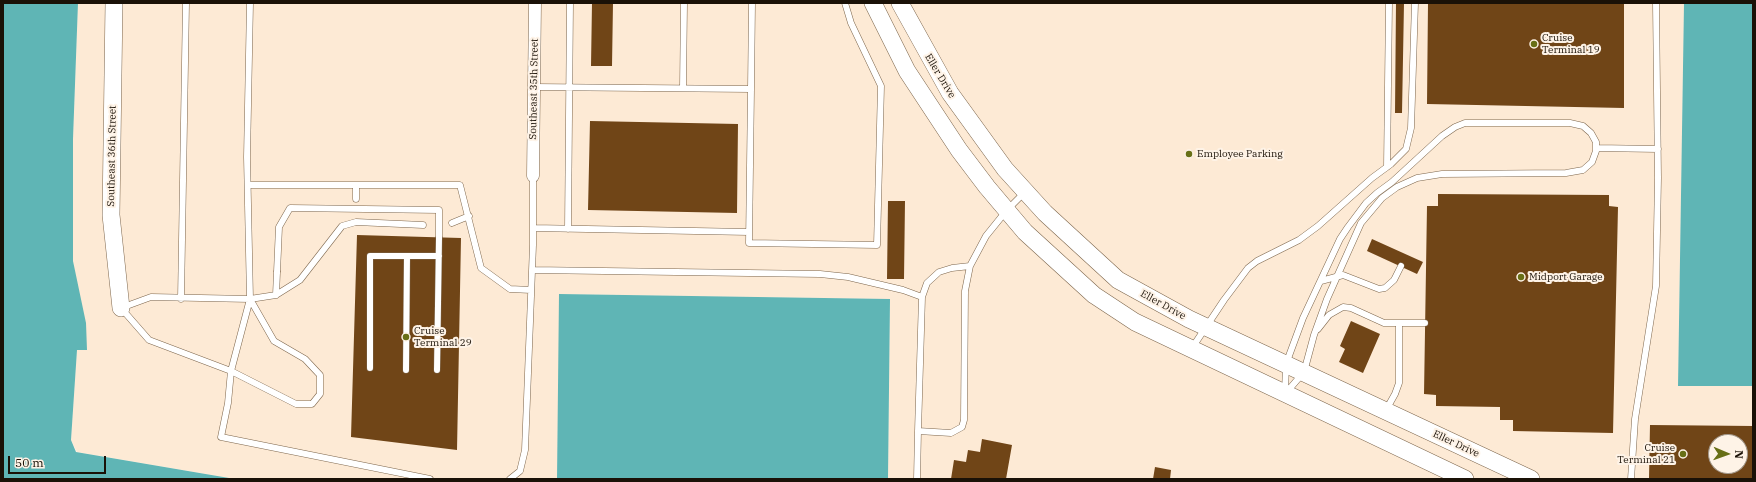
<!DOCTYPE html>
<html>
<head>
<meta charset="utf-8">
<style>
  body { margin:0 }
  #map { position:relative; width:1756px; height:482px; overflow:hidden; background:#fef3e7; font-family:"IBM Plex Serif",serif }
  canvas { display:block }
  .frame { position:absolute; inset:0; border:4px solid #1a1107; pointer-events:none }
  .north { position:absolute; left:1708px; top:434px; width:40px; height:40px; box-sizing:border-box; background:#fef3e7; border:1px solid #a3998d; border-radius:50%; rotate:92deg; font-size:11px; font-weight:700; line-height:16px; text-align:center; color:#1a1107 }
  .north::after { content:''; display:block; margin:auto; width:14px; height:18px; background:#686f16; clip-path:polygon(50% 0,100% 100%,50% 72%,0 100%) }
  .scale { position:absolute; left:8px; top:456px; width:98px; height:18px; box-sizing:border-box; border:2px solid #1a1107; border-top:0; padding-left:5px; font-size:12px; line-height:14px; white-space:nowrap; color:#1a1107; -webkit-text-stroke:3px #fef3e7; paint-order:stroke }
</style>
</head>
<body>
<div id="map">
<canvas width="1756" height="482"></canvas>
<div class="frame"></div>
<div class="north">N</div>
<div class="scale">50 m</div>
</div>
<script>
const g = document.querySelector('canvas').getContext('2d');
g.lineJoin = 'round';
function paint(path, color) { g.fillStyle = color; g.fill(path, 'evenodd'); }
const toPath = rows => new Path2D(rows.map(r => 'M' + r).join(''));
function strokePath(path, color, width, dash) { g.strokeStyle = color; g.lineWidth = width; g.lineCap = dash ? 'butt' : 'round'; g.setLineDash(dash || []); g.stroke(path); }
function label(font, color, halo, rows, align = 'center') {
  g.font = font + ' "IBM Plex Serif",serif'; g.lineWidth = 4; g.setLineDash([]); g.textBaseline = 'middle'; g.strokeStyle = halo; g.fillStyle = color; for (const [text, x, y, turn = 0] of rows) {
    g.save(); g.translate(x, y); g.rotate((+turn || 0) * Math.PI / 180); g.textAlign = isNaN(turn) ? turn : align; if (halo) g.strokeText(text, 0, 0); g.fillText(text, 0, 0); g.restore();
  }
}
paint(toPath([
  [78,3,1684,3,1678,385,1753,386,1753,479,888,479,890,299,560,294,557,479,235,479,77,452,71,440,77,349,87,350,73,261,73,139],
  [1716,442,1740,442,1740,466,1716,466]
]), '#fdead5');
paint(toPath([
  [3,3,78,3,73,139,73,261,86,323,87,350,77,350,71,440,76,452,235,479,3,479],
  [1684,3,1753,3,1753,386,1678,386],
  [559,294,890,299,888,479,557,479]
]), '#5fb5b5');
paint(toPath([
  [592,3,613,3,612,66,591,66],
  [1396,3,1404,3,1402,113,1395,113],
  [1428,3,1624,3,1624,108,1427,104],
  [590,121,738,124,737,213,588,210],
  [1438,194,1609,195,1609,206,1618,207,1613,433,1513,431,1513,420,1500,420,1500,407,1436,406,1436,395,1424,394,1427,206,1438,206],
  [888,201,905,201,904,279,887,279],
  [357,235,461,238,457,450,351,437],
  [1372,239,1423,262,1417,274,1367,251],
  [1351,321,1380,334,1363,373,1339,362,1345,349,1340,346],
  [1650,425,1753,426,1753,479,1649,479],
  [1716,442,1740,442,1740,466,1716,466],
  [982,439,1012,445,1006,479,951,479,954,460,966,462,968,450,980,452],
  [1155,467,1171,470,1170,479,1153,479]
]), '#704517');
const lane = toPath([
  [250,3,247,157,250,299,231,371,228,403,221,437,430,479],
  [534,87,751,89,749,243,877,245,881,86,851,23,845,3],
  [683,88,684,3],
  [751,89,752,3],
  [1465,123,1570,123,1583,126,1591,133,1596,142,1596,151,1592,162,1583,170,1566,173,1442,174,1417,178,1397,187,1382,198,1361,223,1327,299,1314,335,1304,372,1285,394,1286,364,1303,318,1340,239,1348,227,1366,203,1377,193,1392,182,1442,136,1455,127,1465,123],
  [1596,148,1658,149],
  [1387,167,1389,3],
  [248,185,460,185,481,268,510,289,531,290],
  [356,185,356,199],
  [452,223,469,216],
  [533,228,749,232],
  [568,229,570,3],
  [532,270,820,274,848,277,903,290,922,297],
  [1321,281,1343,275,1379,289,1385,288,1394,280,1401,266],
  [276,295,277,272],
  [181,299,186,3],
  [250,299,274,341,305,359,320,375,320,394,312,404,296,404,231,371,149,340,121,308,151,297,250,299,276,295,300,280,342,226,356,222,423,225],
  [1318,329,1329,315,1343,307,1351,308,1384,323,1425,323],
  [1192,348,1224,300,1248,268,1257,261,1299,240,1318,226,1372,178,1391,164,1406,149,1411,128,1415,3],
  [370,368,370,256,439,256],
  [406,370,407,256],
  [437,370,439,238],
  [1386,410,1395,394,1399,383,1399,324],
  [918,431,922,297,927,283,939,272,952,268,970,266],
  [510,479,520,471,525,450,533,245,533,176],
  [917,479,918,431,951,433,962,427,964,420,965,291,970,266,986,236,1007,210,1024,193],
  [1631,479,1635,419,1656,286,1658,178,1656,3]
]);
const street = toPath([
  [533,176,535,3]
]);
const secondary = toPath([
  [114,3,111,215,121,308],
  [873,3,907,71,959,150,987,187,1025,232,1094,295,1135,322,1465,479],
  [900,3,950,93,1005,169,1045,213,1118,280,1189,319,1531,479]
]);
strokePath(lane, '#7d664c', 7);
strokePath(street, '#7d664c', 13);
strokePath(secondary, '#7d664c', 18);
strokePath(lane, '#fff', 6);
strokePath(street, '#fff', 12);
strokePath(secondary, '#fff', 17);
const laneBridge = toPath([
  [277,272,279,227,290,208,439,210,439,238]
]);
strokePath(laneBridge, '#7d664c', 7, []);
strokePath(laneBridge, '#fff', 6);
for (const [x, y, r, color] of [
  [1534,44,4,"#686f16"],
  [1189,154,4,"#686f16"],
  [1521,277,4,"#686f16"],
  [406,337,4,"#686f16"],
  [1683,454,4,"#686f16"]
]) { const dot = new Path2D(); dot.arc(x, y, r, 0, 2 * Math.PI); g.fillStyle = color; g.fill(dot); strokePath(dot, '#fef3e7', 1.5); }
label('10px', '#1a1107', '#fef3e7', [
  ["Cruise",1542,38],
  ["Terminal 19",1542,50],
  ["Employee Parking",1197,154],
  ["Midport Garage",1529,277],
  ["Cruise",414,331],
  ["Terminal 29",414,343],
  ["Cruise",1675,448,"right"],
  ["Terminal 21",1675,460,"right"]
], 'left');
label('10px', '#1a1107', '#fef3e7', [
  ["Eller Drive",940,76,59],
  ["Southeast 35th Street",534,89,-89],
  ["Southeast 36th Street",112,156,-89],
  ["Eller Drive",1163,305,29],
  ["Eller Drive",1456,444,25]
]);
</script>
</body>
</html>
